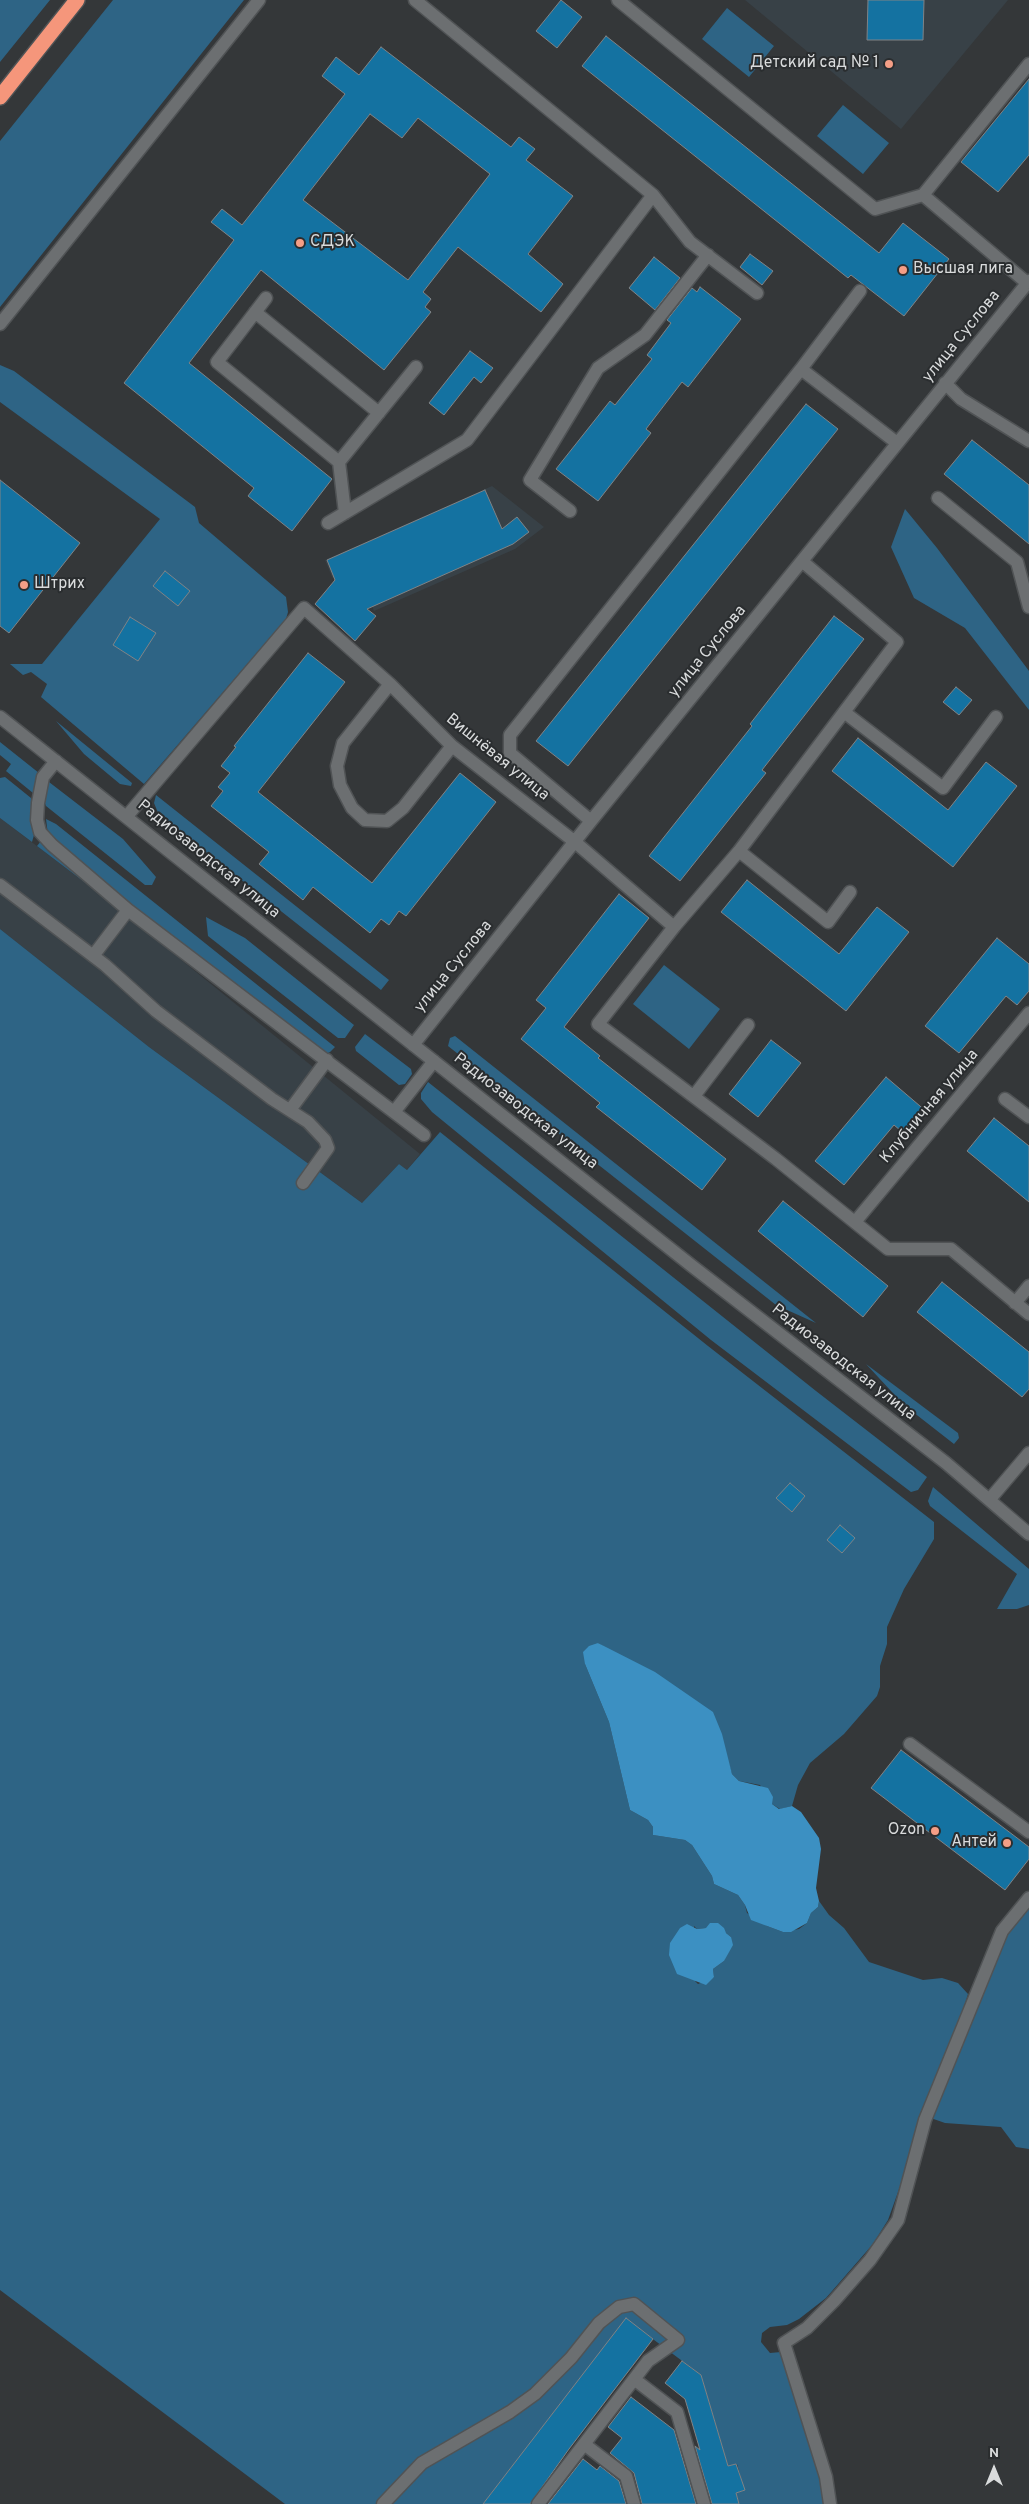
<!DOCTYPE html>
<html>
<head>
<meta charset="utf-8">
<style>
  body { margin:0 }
  #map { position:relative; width:1029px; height:2504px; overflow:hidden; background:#343739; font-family:Overpass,sans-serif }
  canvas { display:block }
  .north { position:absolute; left:969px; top:2444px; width:50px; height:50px; -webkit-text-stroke:4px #2a2d2f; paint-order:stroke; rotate:0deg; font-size:14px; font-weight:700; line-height:20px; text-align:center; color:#d9dbdc }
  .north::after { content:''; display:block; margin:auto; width:18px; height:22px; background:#d9dbdc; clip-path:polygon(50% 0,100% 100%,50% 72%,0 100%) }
</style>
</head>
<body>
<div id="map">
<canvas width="1029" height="2504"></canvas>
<div class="north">N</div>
</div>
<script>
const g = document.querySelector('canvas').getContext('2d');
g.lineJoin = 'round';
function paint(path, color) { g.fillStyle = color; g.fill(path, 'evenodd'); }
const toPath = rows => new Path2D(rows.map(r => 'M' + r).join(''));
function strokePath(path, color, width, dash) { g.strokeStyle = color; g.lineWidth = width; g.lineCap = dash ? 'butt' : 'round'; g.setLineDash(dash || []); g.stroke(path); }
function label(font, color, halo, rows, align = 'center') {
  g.font = font + ' Overpass,sans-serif'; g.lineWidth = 4; g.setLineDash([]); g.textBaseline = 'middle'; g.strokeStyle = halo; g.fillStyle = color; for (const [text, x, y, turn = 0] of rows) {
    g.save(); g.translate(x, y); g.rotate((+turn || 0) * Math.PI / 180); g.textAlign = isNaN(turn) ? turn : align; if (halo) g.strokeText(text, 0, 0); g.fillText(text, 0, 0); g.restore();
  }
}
paint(toPath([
  [745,0,1008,0,901,129],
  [492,486,544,527,515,549,374,611,366,591,356,595,332,577,325,560],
  [0,818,104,897,420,1154,407,1170,399,1164,362,1203,149,1047,0,929]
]), '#384147');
paint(toPath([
  [0,0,50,0,0,62],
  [113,0,244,0,0,307,0,141],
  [727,8,774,46,749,77,702,39],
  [843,105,889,143,863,174,817,136],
  [0,365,14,371,195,507,199,523,286,597,288,612,286,619,144,784,41,697,47,684,31,672,23,675,10,664,42,664,160,519,0,402],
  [905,509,937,548,1029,671,1029,710,965,628,914,598,891,547],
  [56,721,132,783,131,786,120,784,84,754],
  [0,742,39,773,33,793,6,771,11,764,0,755],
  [5,777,31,798,32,822,34,835,32,842,0,818,0,778],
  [49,782,123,839,156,877,152,885,145,885,46,806,44,801],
  [156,795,389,980,381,990,159,815,154,803],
  [46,819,56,824,335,1047,330,1052,326,1054,130,906,48,835],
  [41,841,104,897,37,846],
  [206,917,245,938,354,1025,345,1038,338,1038,208,936],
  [0,929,149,1047,362,1203,399,1164,407,1170,440,1132,708,1346,934,1522,934,1539,904,1589,887,1627,887,1644,880,1666,880,1687,877,1696,844,1734,810,1763,798,1785,792,1806,780,1809,772,1804,760,1785,739,1781,732,1774,726,1755,606,1648,598,1643,585,1664,609,1722,630,1810,648,1820,653,1827,653,1835,685,1840,692,1845,712,1876,714,1884,738,1895,745,1905,747,1913,767,1926,783,1932,799,1929,807,1923,811,1913,818,1907,819,1901,829,1915,844,1928,869,1962,923,1980,942,1978,958,1983,968,1994,962,2014,888,2220,873,2244,826,2298,799,2319,787,2325,770,2327,762,2333,761,2342,770,2353,781,2352,821,2478,825,2504,739,2504,736,2493,744,2490,737,2464,728,2466,701,2375,626,2319,483,2504,285,2504,0,2290],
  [694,1926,697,1929,706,1928,726,1933,731,1937,724,1961,713,1969,714,1977,698,1984,695,1981],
  [664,965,720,1009,689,1049,633,1004],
  [365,1034,411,1069,412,1074,405,1084,399,1085,356,1051,355,1047],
  [455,1036,816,1323,776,1305,448,1046,450,1038],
  [428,1082,816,1391,927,1477,918,1490,911,1492,711,1340,432,1112,421,1099,421,1093],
  [866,1364,958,1433,959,1438,954,1444,904,1405],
  [933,1487,1029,1569,1029,1605,1017,1609,997,1609,1017,1574,930,1506,928,1501],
  [1029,1896,1029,2149,1016,2147,1001,2127,945,2123,925,2116,981,1968]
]), '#2e6485');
paint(toPath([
  [598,1643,655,1672,713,1712,722,1734,732,1774,739,1781,768,1788,773,1797,772,1804,779,1809,792,1806,801,1812,819,1838,821,1849,816,1888,819,1901,818,1907,811,1913,807,1923,791,1932,783,1932,751,1920,745,1905,738,1895,714,1884,712,1876,692,1845,685,1840,653,1835,653,1827,648,1820,630,1810,609,1722,585,1664,583,1652,589,1646],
  [710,1923,718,1923,724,1928,726,1933,731,1937,733,1945,724,1961,713,1969,714,1977,706,1985,677,1974,669,1955,670,1943,680,1928,687,1924,697,1929,706,1928]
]), '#3c90c2');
const building = toPath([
  [561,0,582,17,557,48,536,31,561,0],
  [868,0,924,0,923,40,867,40,868,0],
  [606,36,879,253,903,223,949,259,904,316,851,275,848,278,582,66,606,36],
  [381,47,511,147,519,137,535,149,526,160,573,196,528,254,563,284,541,312,458,247,423,292,431,299,425,307,431,312,384,370,261,270,189,363,332,479,292,531,248,496,254,488,124,383,234,240,211,222,222,209,242,225,345,94,322,76,336,57,359,75,381,47],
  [370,114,402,138,418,118,490,174,408,280,303,200,370,114],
  [1029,79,1029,155,998,192,961,162,1029,79],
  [750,254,773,271,762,285,740,267,750,254],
  [654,257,680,278,655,310,629,288,654,257],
  [700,287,741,319,688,387,682,382,646,429,651,433,598,501,556,469,610,401,615,405,652,359,647,355,671,323,667,320,692,288,697,292,700,287],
  [470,351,493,368,481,383,474,377,444,415,429,403,470,351],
  [806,404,838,429,568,766,536,741,806,404],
  [972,440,1029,485,1029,544,944,474,972,440],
  [0,480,80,543,9,633,0,626,0,480],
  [485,490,502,529,517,517,529,532,513,544,367,609,376,616,355,641,315,604,335,580,327,560,485,490],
  [165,571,190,591,178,606,153,586,165,571],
  [834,616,864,639,762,770,766,773,680,881,649,856,752,726,750,724,834,616],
  [130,617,156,633,138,661,113,645,130,617],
  [308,653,345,682,258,792,372,883,460,773,496,802,406,916,399,911,389,925,381,919,370,933,313,887,303,900,259,864,269,852,211,806,223,791,218,787,230,773,221,766,236,747,234,746,308,653],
  [956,687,972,700,959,715,943,702,956,687],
  [858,738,948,810,986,762,1017,786,953,867,832,771,858,738],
  [747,880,839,954,877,907,909,932,846,1011,721,912,747,880],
  [619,894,649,918,564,1027,600,1056,598,1058,726,1159,702,1190,596,1107,600,1103,521,1039,546,1008,536,1000,619,894],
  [997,938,1029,964,1029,991,1017,1005,1006,996,959,1053,925,1026,997,938],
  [771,1040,801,1063,758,1117,729,1094,771,1040],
  [886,1077,927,1112,907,1136,894,1125,844,1185,815,1161,886,1077],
  [994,1118,1029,1146,1029,1202,967,1151,994,1118],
  [783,1201,888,1286,863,1317,758,1231,783,1201],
  [942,1282,1029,1352,1029,1389,1022,1397,917,1312,942,1282],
  [790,1483,805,1496,792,1512,776,1498,790,1483],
  [840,1525,855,1538,842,1553,827,1540,840,1525],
  [901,1750,1029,1847,1029,1859,1005,1890,871,1788,901,1750],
  [626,2318,653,2339,569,2449,530,2504,483,2504,626,2318],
  [682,2361,701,2375,728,2466,736,2464,745,2490,736,2493,739,2504,712,2504,695,2446,700,2450,685,2399,665,2383,682,2361],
  [631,2397,674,2430,696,2504,642,2504,634,2473,610,2453,622,2438,608,2427,631,2397],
  [583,2459,597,2470,600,2466,619,2481,626,2504,548,2504,583,2459]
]);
paint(building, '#1472a1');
strokePath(building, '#808386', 1);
const minor = toPath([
  [415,0,653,195,690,242,757,293],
  [618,0,875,209,923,195],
  [1027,283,923,195,1029,64],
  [266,298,217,362,339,462],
  [255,312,379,413],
  [0,324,259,0],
  [801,369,897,443],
  [945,383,961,399,1029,441],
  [938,498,1017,562,1029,607],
  [570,511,530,480,598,368,645,335,708,255],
  [345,513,339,462,416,367],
  [328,523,467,440,653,195],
  [803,562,897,642,739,851,674,927,598,1024,776,1159,888,1249,951,1249,1029,1314],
  [390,684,343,743,337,766,340,785,352,808,365,820,387,821,403,808,452,746],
  [844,712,943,788,996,717],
  [0,717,692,1266,946,1463,1029,1534],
  [56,761,43,777,38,803,37,820,40,832,52,845,128,910,424,1135],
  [127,816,304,608,390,684,452,746,575,842,674,927],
  [591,821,510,753,510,735,801,369,860,291],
  [739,851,828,922,850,892],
  [0,885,105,965,156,1011,272,1099,308,1122,325,1140,328,1148,303,1183],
  [93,956,128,910],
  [413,1045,591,821,1029,281],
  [694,1096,748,1025],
  [1005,1099,1029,1117],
  [290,1110,327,1060],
  [394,1112,434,1061],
  [855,1222,1029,1013],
  [1015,1303,1029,1286],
  [990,1499,1029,1453],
  [910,1744,1029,1832],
  [634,2379,677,2412,704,2504],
  [584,2444,626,2476,634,2504],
  [383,2504,422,2463,510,2412,535,2394,571,2358,599,2323,619,2307,634,2304,678,2340,648,2361,538,2504],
  [830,2504,826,2477,784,2343,807,2328,834,2301,870,2260,898,2220,925,2120,1002,1931,1029,1898]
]);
const highway = toPath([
  [0,97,77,0]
]);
strokePath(minor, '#505355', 15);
strokePath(highway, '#505355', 18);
strokePath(minor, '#6c6f71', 12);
strokePath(highway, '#f5967b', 15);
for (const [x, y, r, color] of [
  [889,64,5,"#f49e86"],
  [300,243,5,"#f49e86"],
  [903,270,5,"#f49e86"],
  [24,585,5,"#f49e86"],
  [935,1831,5,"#f49e86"],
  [1007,1843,5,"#f49e86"]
]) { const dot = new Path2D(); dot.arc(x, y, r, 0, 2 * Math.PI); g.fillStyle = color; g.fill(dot); strokePath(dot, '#2a2d2f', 2); }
label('16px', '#d9dbdc', '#2a2d2f', [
  ["Детский сад № 1",879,64],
  ["СДЭК",310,243,"left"],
  ["Высшая лига",913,270,"left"],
  ["Штрих",34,585,"left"],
  ["Ozon",925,1831],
  ["Антей",997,1843]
], 'right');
label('16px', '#d9dbdc', '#2a2d2f', [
  ["улица Суслова",962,337,-51],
  ["улица Суслова",708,652,-51],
  ["Вишнёвая улица",497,758,39],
  ["Радиозаводская улица",208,860,39],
  ["улица Суслова",454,967,-51],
  ["Клубничная улица",930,1107,-50],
  ["Радиозаводская улица",525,1112,38],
  ["Радиозаводская улица",843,1363,38]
]);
</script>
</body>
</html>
